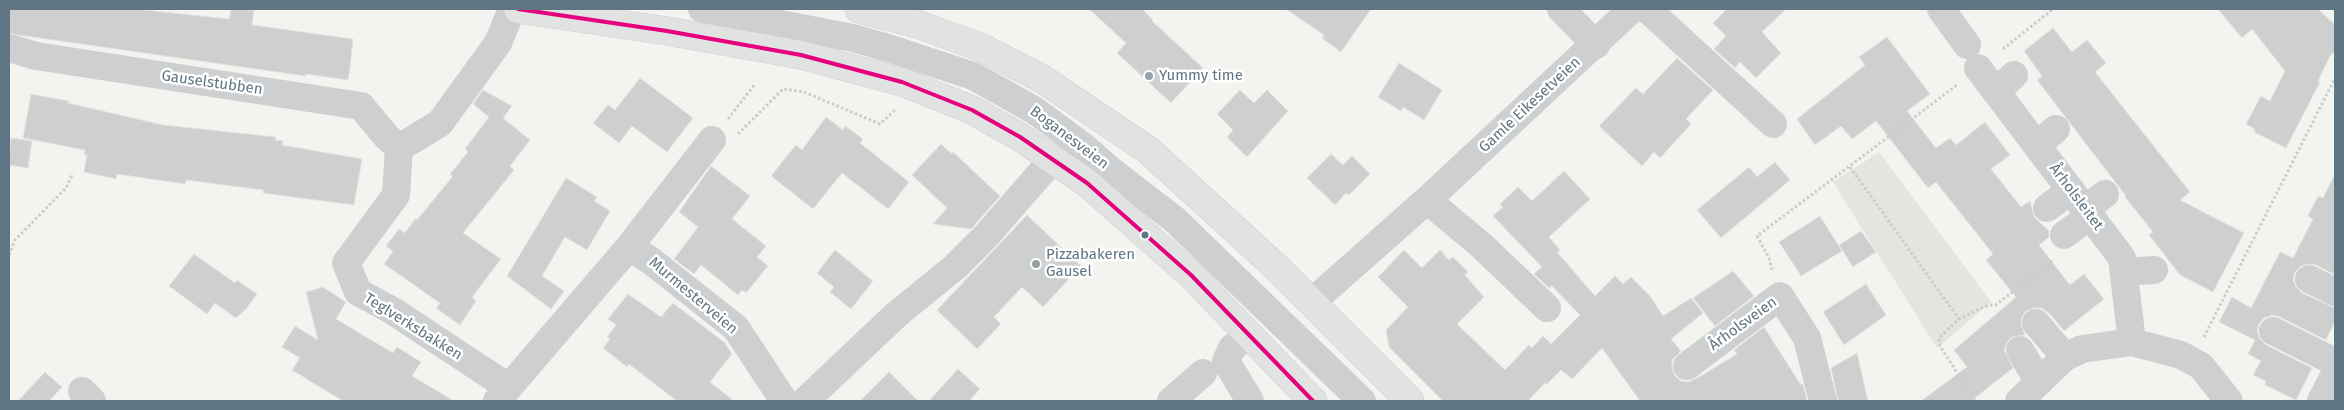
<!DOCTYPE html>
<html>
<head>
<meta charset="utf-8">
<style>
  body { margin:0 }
  #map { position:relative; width:2344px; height:410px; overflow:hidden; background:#f3f3f0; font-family:"Fira Sans",sans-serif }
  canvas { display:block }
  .frame { position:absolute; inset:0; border:10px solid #607583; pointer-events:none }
</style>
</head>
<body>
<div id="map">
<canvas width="2344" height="410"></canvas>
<div class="frame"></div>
</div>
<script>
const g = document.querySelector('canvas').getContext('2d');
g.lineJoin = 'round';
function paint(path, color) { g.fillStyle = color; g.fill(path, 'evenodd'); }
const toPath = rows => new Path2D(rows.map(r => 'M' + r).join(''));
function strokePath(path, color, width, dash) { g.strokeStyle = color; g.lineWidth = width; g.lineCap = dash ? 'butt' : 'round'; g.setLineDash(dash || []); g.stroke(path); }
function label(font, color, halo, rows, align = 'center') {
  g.font = font + ' "Fira Sans",sans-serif'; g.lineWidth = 5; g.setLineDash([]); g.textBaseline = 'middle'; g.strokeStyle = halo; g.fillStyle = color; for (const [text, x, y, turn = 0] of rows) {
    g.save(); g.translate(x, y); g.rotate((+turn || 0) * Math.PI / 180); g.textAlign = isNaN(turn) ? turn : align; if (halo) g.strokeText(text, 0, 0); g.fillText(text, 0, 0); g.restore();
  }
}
paint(toPath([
  [1879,152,1991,302,1937,348,1833,182]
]), '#e2e6de');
const building = toPath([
  [9,9,136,9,229,19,231,9,254,10,252,25,353,39,350,68,348,80,306,74,305,76,19,35,9,33,9,9],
  [1089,9,1142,9,1153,20,1152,21,1203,68,1171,103,1117,53,1126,43,1089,9],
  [1286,9,1371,9,1341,52,1322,38,1324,35,1286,9],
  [1727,9,1786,9,1762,32,1781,53,1756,78,1740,62,1735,68,1714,49,1726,36,1713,23,1727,9],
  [2218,9,2318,9,2335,25,2335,51,2330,56,2318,81,2320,82,2286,148,2254,132,2255,129,2246,124,2261,96,2270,101,2285,71,2252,29,2242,38,2218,9],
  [2053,28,2072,52,2087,40,2106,63,2095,72,2190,192,2180,200,2244,233,2213,292,2180,275,2149,235,2153,232,2125,197,2126,196,2037,80,2042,76,2024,51,2053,28],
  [1887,37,1930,94,1907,111,1936,148,1950,138,1956,145,1985,122,2010,155,1991,169,2021,207,2030,201,2034,217,2049,231,2049,237,2039,245,2070,285,2084,274,2104,299,2064,331,2051,315,2042,308,2034,308,2026,311,2022,317,2021,325,2025,335,2012,337,2007,342,2004,350,2013,368,1971,401,1921,401,1967,367,1954,350,2016,297,1986,260,1993,254,1936,182,1928,188,1876,121,1852,139,1841,126,1815,145,1797,119,1865,65,1859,57,1887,37],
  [1677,58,1713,90,1686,119,1691,124,1660,158,1654,152,1642,166,1599,126,1636,88,1643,94,1677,58],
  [1399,63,1442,90,1424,120,1403,107,1401,111,1378,97,1399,63],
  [640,78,693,118,667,152,632,126,619,143,593,123,608,105,615,110,640,78],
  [483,90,512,106,503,118,530,140,510,166,514,170,463,233,501,259,472,297,476,301,460,325,436,308,440,303,384,264,393,251,386,246,399,229,405,233,415,219,417,220,453,176,450,174,468,152,465,149,489,117,473,104,483,90],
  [1240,90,1254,103,1267,90,1288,111,1247,157,1227,137,1233,130,1217,114,1240,90],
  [31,94,69,101,68,103,163,125,276,137,275,140,283,141,282,145,362,159,354,205,263,193,263,190,186,180,185,184,117,174,116,179,84,172,87,155,84,155,85,150,23,138,31,94],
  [826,117,843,130,845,126,863,139,860,143,909,182,888,209,842,173,813,209,771,176,796,145,802,150,826,117],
  [11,138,32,141,28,168,9,165,11,138],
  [941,144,952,154,953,152,1000,196,971,229,933,224,947,208,912,175,941,144],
  [1331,154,1343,165,1352,156,1370,174,1349,195,1346,193,1335,205,1307,178,1331,154],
  [1775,162,1790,180,1721,238,1697,210,1749,167,1757,177,1775,162],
  [711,166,750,196,732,219,766,246,757,257,768,266,746,293,742,290,738,295,701,265,694,274,674,259,698,227,679,212,711,166],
  [1564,171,1590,199,1549,237,1560,250,1557,252,1595,296,1615,276,1623,284,1631,277,1650,296,1663,316,1691,298,1703,313,1671,339,1681,351,1672,360,1672,368,1675,376,1681,381,1688,382,1701,376,1737,354,1734,350,1764,327,1801,385,1803,384,1807,401,1640,401,1602,348,1572,379,1561,370,1547,384,1545,383,1528,401,1443,401,1389,347,1386,330,1408,307,1378,277,1404,250,1422,268,1440,250,1449,260,1453,257,1468,272,1465,275,1484,297,1457,324,1505,370,1529,345,1532,348,1543,336,1551,344,1580,315,1552,286,1549,288,1534,274,1542,267,1493,216,1503,207,1500,204,1518,187,1532,201,1564,171],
  [2335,174,2335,275,2316,265,2308,264,2301,266,2295,272,2293,279,2296,287,2302,293,2335,308,2335,321,2326,340,2280,317,2273,315,2264,318,2259,324,2257,331,2260,339,2266,345,2312,368,2296,400,2265,385,2266,381,2253,375,2261,361,2248,354,2255,340,2219,322,2232,297,2251,308,2280,252,2293,258,2313,219,2308,216,2318,196,2323,198,2335,174],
  [566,178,597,197,594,201,610,211,587,250,565,237,542,276,564,291,551,309,507,276,566,178],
  [1027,215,1081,266,1043,307,1022,287,994,317,1001,324,977,349,937,310,1027,215],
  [1820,216,1842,251,1801,276,1779,242,1820,216],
  [1861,231,1876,252,1853,267,1839,245,1861,231],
  [835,250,873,281,851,309,830,292,834,287,817,273,835,250],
  [194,254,235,283,237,280,257,294,246,309,236,318,215,303,207,314,169,286,194,254],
  [1733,271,1754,296,1715,326,1693,298,1733,271],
  [1866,284,1886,315,1844,345,1823,312,1866,284],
  [323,287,346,302,336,319,393,353,397,347,421,362,412,376,454,401,343,401,292,370,300,358,282,347,295,326,318,340,306,292,323,287],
  [628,294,661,317,673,303,725,343,732,354,710,382,734,401,677,401,629,364,627,367,603,348,610,339,607,337,616,325,608,319,628,294],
  [1857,353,1868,401,1838,401,1831,368,1857,353],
  [958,369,980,389,969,401,929,401,958,369],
  [45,372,62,387,49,401,18,401,45,372],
  [889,372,918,401,860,401,889,372]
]);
paint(building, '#cecfcf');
strokePath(building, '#e2e2e0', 1);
const major = toPath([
  [518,9,667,31,801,55,902,82,972,110,1020,137,1087,183,1191,275,1313,401],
  [859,9,917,24,980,47,1041,78,1148,150,1275,266,1410,401]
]);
strokePath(major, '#ced0d0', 29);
strokePath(toPath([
  [2003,49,2053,9],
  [728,119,755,84],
  [738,134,783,89,804,92,880,124,895,110],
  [1850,167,1959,319],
  [9,255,15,240,66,188,73,173],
  [1772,270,1769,258,1757,236,1957,85],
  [2204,337,2335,78],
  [1975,401,1940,346,1939,338,1959,319,1988,305,1996,305,2054,259]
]), '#cbcccc', 3, [2.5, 2.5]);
strokePath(toPath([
  [702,9,853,38,888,48,973,76,1034,110,1084,147,1109,169,1175,220,1362,401],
  [1561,9,1596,45],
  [1647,9,1773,124],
  [1941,9,1967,45],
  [9,48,36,56,361,106,386,136,399,148],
  [1978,68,2122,258,2132,342],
  [1996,92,2014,75],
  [2037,145,2056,129],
  [1427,200,1482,246,1547,308],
  [2047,208,2071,190],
  [2086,209,2105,194],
  [2064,235,2091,215],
  [629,247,650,260,736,328,784,401],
  [2124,272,2154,270],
  [2309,279,2335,292],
  [1312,302,1427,200,1632,9],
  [2036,323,2065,357],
  [2273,331,2335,362],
  [1248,335,1232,348,1226,361,1250,401],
  [2020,350,2039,382],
  [1687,366,1780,296,1807,338,1823,401],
  [508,387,393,311,358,292,346,263,396,195,399,148,440,123,498,43,512,9],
  [82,391,92,401],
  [497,401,629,247,712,140],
  [805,401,896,315,956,266,986,236,1053,159],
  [1171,401,1203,373],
  [2019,401,2065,357,2082,349,2132,342,2181,355,2201,366,2229,401],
  [2321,401,2335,374]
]), '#cecfd0', 28);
strokePath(major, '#e1e2e2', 28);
strokePath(toPath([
  [518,9,667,31,801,55,902,82,972,110,1020,137,1087,183,1191,275,1313,401]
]), '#e5007d', 4);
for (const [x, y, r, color] of [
  [1149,76,5,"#93a1a9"],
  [1145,235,4.5,"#607583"],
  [1036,264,5,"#93a1a9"]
]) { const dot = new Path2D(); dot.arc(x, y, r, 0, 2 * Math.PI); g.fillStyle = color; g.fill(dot); strokePath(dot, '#fff', 2); }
label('15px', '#607583', '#fff', [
  ["Yummy time",1159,76],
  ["Pizzabakeren",1046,255],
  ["Gausel",1046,272]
], 'left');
label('15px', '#607583', '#fff', [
  ["Gauselstubben",212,83,8],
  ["Gamle Eikesetveien",1530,105,-43],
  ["Boganesveien",1069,138,37],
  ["Årholsleitet",2076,197,53],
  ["Murmesterveien",693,296,40],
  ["Årholsveien",1743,324,-36],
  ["Teglverksbakken",413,327,32]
]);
</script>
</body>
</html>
